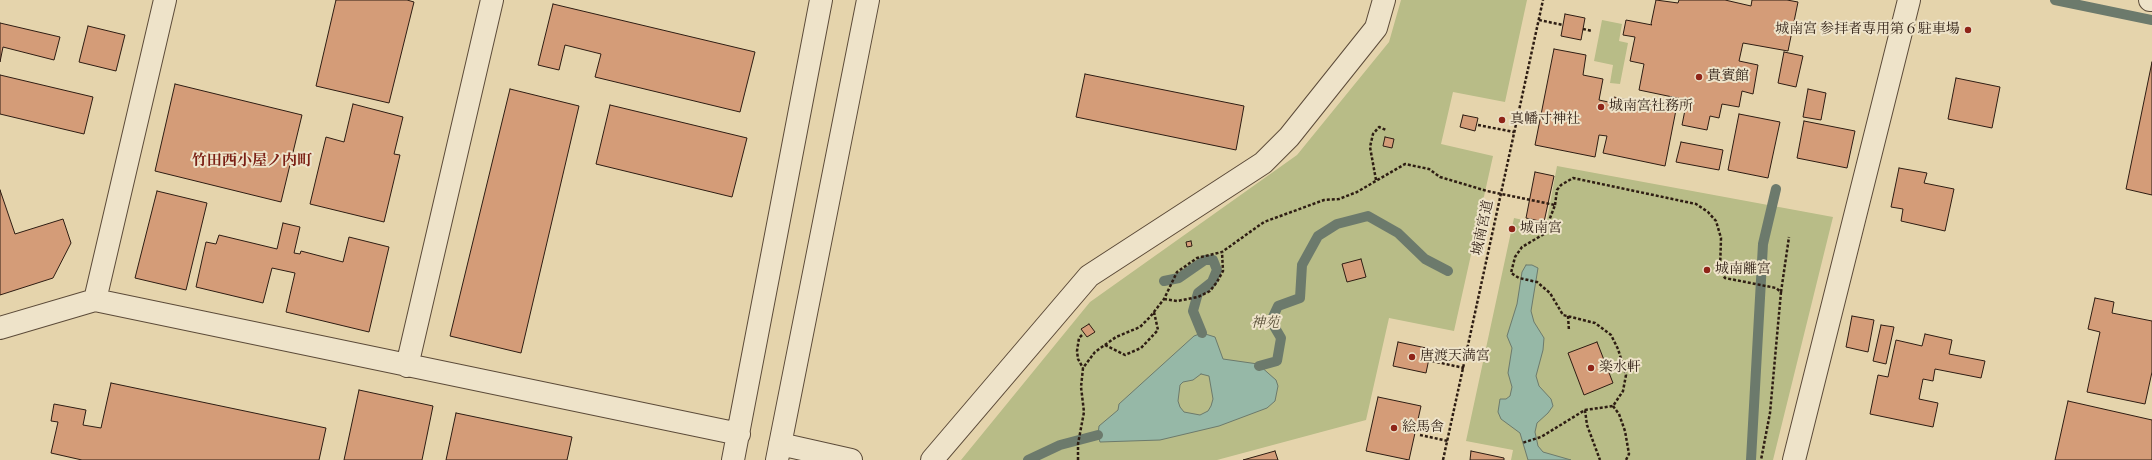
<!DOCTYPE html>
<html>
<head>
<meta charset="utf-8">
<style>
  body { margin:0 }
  canvas { display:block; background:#e5d4ac }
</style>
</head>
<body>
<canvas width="2152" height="460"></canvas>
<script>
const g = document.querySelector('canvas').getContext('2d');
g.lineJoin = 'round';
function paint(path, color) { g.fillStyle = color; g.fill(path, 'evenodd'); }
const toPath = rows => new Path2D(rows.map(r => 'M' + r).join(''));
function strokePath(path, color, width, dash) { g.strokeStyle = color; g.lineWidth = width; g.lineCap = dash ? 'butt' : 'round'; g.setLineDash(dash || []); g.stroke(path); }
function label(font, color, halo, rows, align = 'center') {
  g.font = font + ' Vollkorn,"Noto Serif JP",serif'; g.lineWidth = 4; g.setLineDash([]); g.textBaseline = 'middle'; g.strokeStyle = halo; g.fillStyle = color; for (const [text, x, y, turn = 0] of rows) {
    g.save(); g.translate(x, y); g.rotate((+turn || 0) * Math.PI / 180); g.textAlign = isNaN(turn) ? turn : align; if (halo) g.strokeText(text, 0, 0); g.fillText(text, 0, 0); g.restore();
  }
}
paint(toPath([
  [1401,0,1527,0,1505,102,1453,92,1441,144,1493,156,1454,331,1389,318,1366,420,1217,460,961,460,1090,302,1297,155,1389,42],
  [1602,20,1622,24,1619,41,1628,43,1620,84,1610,83,1613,65,1594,61],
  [1557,166,1833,217,1773,460,1511,460,1513,450,1466,441,1514,218,1546,225]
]), '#b8bc87');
const water = toPath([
  [1526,265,1532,265,1538,268,1531,311,1534,322,1544,338,1543,350,1536,376,1539,386,1551,399,1553,406,1548,413,1537,423,1535,432,1538,446,1543,452,1571,460,1528,460,1520,433,1501,419,1498,412,1500,399,1506,399,1510,396,1512,387,1508,373,1512,348,1507,336,1517,304,1522,272,1526,265],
  [1202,333,1215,337,1223,359,1258,364,1268,373,1276,380,1278,386,1275,401,1267,408,1219,426,1160,440,1100,442,1098,435,1099,426,1118,410,1119,404,1194,336,1202,333],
  [1201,374,1209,376,1213,399,1211,406,1208,411,1200,415,1184,412,1180,407,1178,401,1180,385,1183,382,1193,380,1201,374]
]);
paint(water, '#96b8a7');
strokePath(water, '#6c7a6c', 1);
strokePath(toPath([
  [2055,0,2152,20],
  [1164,281,1179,278,1205,260,1213,260,1217,270,1212,282,1198,293,1193,311,1202,333],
  [1259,366,1277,361,1281,338,1271,321,1278,306,1300,298,1302,265,1318,236,1337,224,1368,216,1398,233,1425,259,1448,271],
  [1028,460,1060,445,1098,435],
  [1751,460,1763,244,1776,189]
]), '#6c7a6c', 10);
const building = toPath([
  [336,0,407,0,414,2,389,103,316,86,336,0],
  [1656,0,1678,3,1679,0,1725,0,1751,6,1752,0,1787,0,1798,2,1788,51,1743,43,1739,61,1758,65,1753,94,1742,91,1739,107,1722,104,1719,118,1710,116,1707,130,1682,125,1687,100,1639,90,1644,64,1630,61,1635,37,1623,35,1626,20,1652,25,1651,24,1656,0],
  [553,4,755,52,740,112,595,77,601,54,565,45,559,70,538,65,553,4],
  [1565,14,1585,18,1581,40,1561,36,1565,14],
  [0,23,60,37,54,60,3,47,0,62,0,23],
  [88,26,125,35,116,71,79,62,88,26],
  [1554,49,1586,55,1583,75,1603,79,1599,100,1613,103,1614,97,1676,110,1665,166,1603,153,1607,136,1599,135,1595,157,1535,145,1554,49],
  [1784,52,1803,56,1796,87,1778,83,1784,52],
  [2152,62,2152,195,2126,189,2152,62],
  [1085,74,1244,106,1236,150,1076,117,1085,74],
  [0,75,93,97,84,134,0,114,0,75],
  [1956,78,2000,87,1992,128,1948,119,1956,78],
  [175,84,302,115,281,202,155,171,175,84],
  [510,89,579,106,521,353,450,336,510,89],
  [1808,89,1826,93,1821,120,1803,117,1808,89],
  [353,104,403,117,394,154,400,155,384,222,310,204,326,137,344,142,353,104],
  [610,105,747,138,732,197,596,164,610,105],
  [1739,114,1780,122,1768,178,1728,170,1739,114],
  [1463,115,1478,118,1475,131,1460,127,1463,115],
  [1804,121,1855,131,1847,168,1797,158,1804,121],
  [1385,137,1394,139,1392,148,1383,146,1385,137],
  [1681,142,1723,150,1719,170,1676,162,1681,142],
  [1899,168,1927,173,1924,183,1954,189,1945,231,1901,221,1903,209,1891,207,1899,168],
  [1535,172,1554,176,1544,222,1526,218,1535,172],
  [0,190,15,234,63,219,71,243,53,278,0,295,0,190],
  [157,191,207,203,186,290,135,278,157,191],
  [283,223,300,227,294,253,300,254,301,251,343,262,349,237,389,247,369,332,286,312,295,273,272,268,263,303,196,287,206,242,216,244,219,235,277,249,283,223],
  [1191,241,1192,246,1187,247,1186,242,1191,241],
  [1361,259,1366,277,1347,282,1342,264,1361,259],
  [2095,298,2114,302,2112,313,2152,321,2152,372,2145,404,2087,392,2100,332,2088,329,2095,298],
  [1852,316,1874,320,1868,352,1846,347,1852,316],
  [1089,324,1095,332,1087,337,1081,329,1089,324],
  [1881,325,1894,327,1886,364,1873,361,1881,325],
  [1925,334,1952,340,1949,354,1985,361,1981,378,1935,369,1933,381,1923,379,1919,399,1938,403,1933,427,1870,414,1878,375,1888,377,1896,340,1922,346,1925,334],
  [1398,342,1431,349,1426,373,1393,366,1398,342],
  [1597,342,1613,383,1584,395,1568,353,1597,342],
  [111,383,326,428,319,460,82,460,51,453,58,422,51,421,54,404,86,410,83,425,101,428,111,383],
  [359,390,433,406,422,460,344,460,359,390],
  [1378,397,1421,406,1409,460,1366,451,1378,397],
  [2068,401,2152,420,2152,460,2055,460,2068,401],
  [456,413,572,437,567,460,446,460,456,413],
  [1275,451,1278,460,1243,460,1275,451],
  [1471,451,1504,458,1504,460,1470,460,1471,451]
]);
paint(building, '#d49c78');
strokePath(building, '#2e1d13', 1);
const minor = toPath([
  [2150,0,2152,0],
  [95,300,165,0],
  [0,328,95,300,739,434],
  [407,366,492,0],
  [780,444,851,460],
  [733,460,821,0],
  [777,460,868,0],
  [932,460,1089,276,1263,163,1289,137,1376,28,1384,0],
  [1794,460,1909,0]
]);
strokePath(minor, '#5c4b39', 24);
strokePath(toPath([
  [1539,20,1563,25],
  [1583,29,1592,31],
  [1478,125,1514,132],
  [1376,180,1370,147,1373,134,1379,127,1386,130],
  [1555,205,1557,190,1561,185,1573,178,1696,204,1708,212,1716,221,1721,238,1720,270,1725,278,1776,288,1781,292,1770,413,1761,460],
  [1781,292,1789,237],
  [1164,299,1177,301,1198,297,1210,291,1217,282,1223,271,1222,252],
  [1568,316,1569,331],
  [1082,335,1079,338,1077,351,1078,359,1083,368],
  [1105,345,1125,355,1141,348,1158,330,1154,312],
  [1432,361,1464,368],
  [1613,406,1619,414,1625,431,1629,454,1626,460],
  [1585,410,1587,425,1600,460],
  [1420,435,1448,441],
  [1078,460,1078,444,1084,412,1081,387,1083,368,1095,352,1116,337,1140,327,1150,317,1164,299,1177,272,1197,258,1222,252,1264,222,1324,200,1339,199,1357,192,1405,164,1429,169,1440,177,1487,191,1555,205,1544,234,1522,247,1515,257,1511,273,1519,278,1537,282,1550,293,1563,315,1595,323,1611,335,1618,349,1626,375,1623,391,1613,406,1585,410,1541,437,1522,443],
  [1443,460,1543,0]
]), '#2e1d13', 2.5, [3, 2]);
strokePath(minor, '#eee3c9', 22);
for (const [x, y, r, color] of [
  [1968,30,4,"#8f2418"],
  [1699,77,4,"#8f2418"],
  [1601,107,4,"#8f2418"],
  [1502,120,4,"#8f2418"],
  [1512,229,4,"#8f2418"],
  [1707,270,4,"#8f2418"],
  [1412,357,4,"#8f2418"],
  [1591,368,4,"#8f2418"],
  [1394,428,4,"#8f2418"]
]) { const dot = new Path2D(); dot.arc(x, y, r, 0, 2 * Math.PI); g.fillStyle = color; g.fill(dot); strokePath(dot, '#eee3c9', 1.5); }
label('14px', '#2e1d13', '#eee3c9', [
  ["城南宮 参拝者専用第６駐車場",1960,30,"right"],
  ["貴賓館",1707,77],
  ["城南宮社務所",1609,107],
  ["真幡寸神社",1510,120],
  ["城南宮",1520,229],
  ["城南離宮",1715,270],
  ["唐渡天満宮",1420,357],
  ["楽水軒",1599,368],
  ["絵馬舎",1402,428]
], 'left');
label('14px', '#2e1d13', '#eee3c9', [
  ["城南宮道",1484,228,-78]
]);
label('italic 14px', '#574d36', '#eee3c9', [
  ["神苑",1265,324]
]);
label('bold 15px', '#7a1f14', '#eee3c9', [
  ["竹田西小屋ノ内町",252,162]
]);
</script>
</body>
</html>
